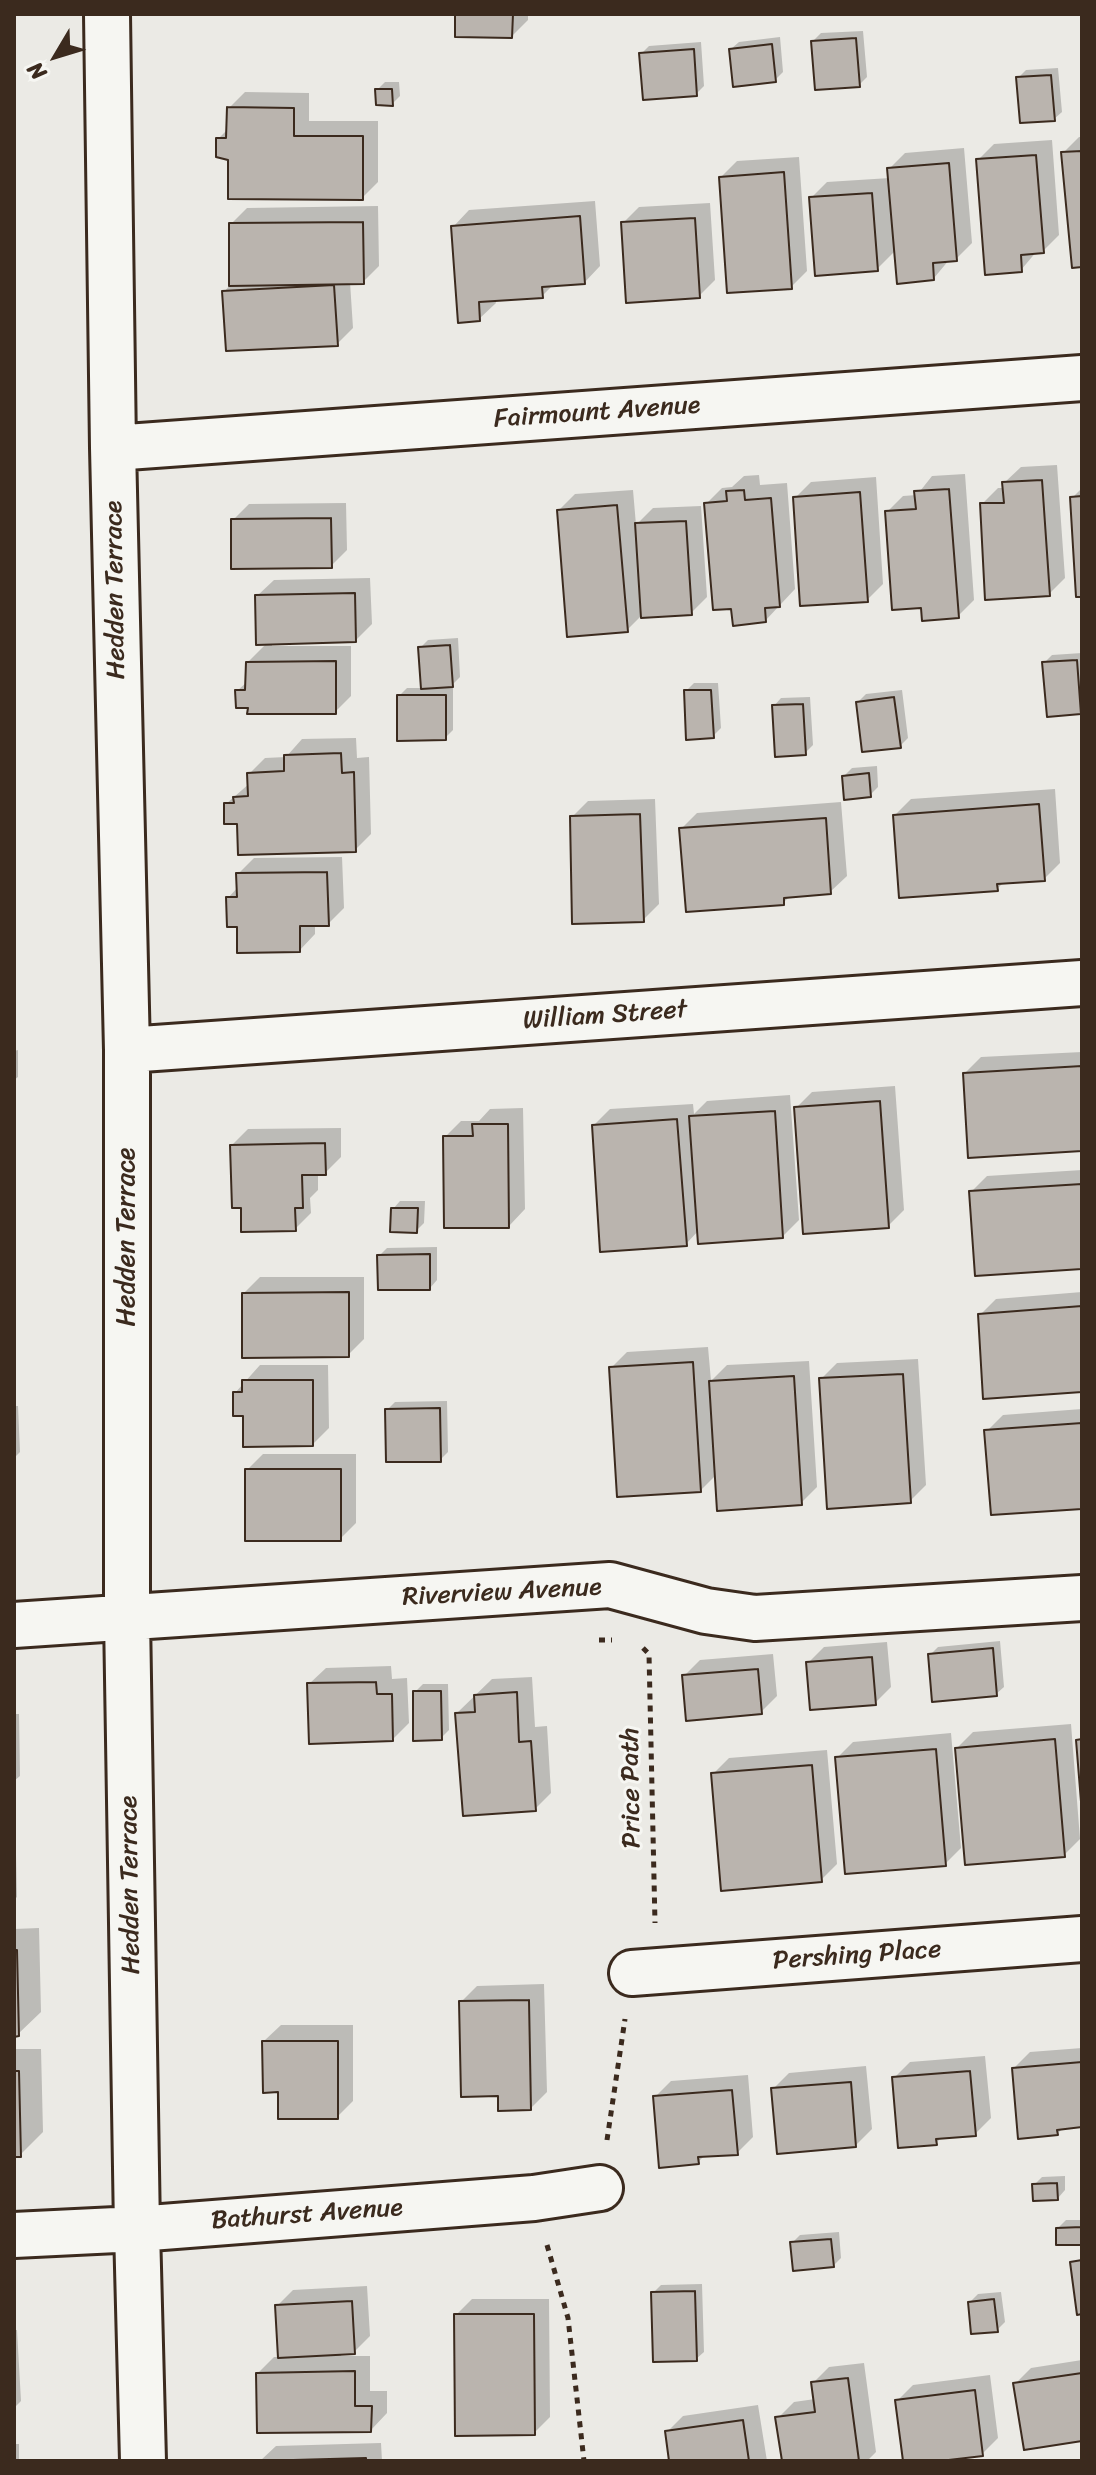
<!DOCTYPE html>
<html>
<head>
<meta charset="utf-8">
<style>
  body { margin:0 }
  #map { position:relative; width:1096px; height:2475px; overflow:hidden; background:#ebeae5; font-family:Sriracha,sans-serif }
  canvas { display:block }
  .frame { position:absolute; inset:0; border:16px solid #3b2a1e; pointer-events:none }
  .north { position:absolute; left:16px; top:16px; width:80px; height:80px; -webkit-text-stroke:6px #f6f6f2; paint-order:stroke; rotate:232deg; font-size:22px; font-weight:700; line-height:32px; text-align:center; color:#3b2a1e }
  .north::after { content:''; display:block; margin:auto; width:28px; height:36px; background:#3b2a1e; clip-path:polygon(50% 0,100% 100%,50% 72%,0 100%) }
</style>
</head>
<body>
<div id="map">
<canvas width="1096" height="2475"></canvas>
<div class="frame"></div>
<div class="north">N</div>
</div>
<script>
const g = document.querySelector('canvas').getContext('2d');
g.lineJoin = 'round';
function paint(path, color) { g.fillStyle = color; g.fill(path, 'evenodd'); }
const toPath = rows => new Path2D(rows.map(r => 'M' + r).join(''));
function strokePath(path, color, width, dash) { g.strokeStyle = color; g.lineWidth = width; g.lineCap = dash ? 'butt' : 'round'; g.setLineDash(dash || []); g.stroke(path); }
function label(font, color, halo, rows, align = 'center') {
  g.font = font + ' Sriracha,sans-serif'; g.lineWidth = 6; g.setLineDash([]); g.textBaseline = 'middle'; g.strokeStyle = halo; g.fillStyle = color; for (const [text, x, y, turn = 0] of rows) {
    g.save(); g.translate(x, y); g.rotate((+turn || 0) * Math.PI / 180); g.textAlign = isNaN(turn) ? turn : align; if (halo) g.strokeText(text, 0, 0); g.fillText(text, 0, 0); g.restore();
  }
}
paint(toPath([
  [457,14,528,14,528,20,512,36],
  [863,31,867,77,859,85,813,41,821,33],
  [780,37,783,72,775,80,731,49,739,42],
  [701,42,704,86,696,94,641,54,649,46],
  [1058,68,1062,112,1054,119,1018,78,1026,70],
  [385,82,399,82,400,96,392,104,377,90],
  [245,92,309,93,309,121,378,121,378,182,362,198,230,159,218,139,228,129,229,108],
  [1079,137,1082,137,1082,265,1063,153],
  [1052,140,1059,235,1043,251,1037,251,1021,270,978,160,994,144],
  [964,148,972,243,956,259,949,260,934,278,896,250,877,269,811,198,827,182,890,178,889,169,905,153],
  [799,157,807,271,791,287,721,177,737,161],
  [595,201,600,266,584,283,554,284,542,296,495,299,496,303,479,319,453,227,469,210],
  [710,203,715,280,699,296,623,223,639,207],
  [378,206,379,266,363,282,350,282,353,328,337,344,224,292,231,284,231,224,247,208],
  [1057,465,1065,578,1049,594,982,504,998,488,1005,488,1004,483,1021,467],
  [965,474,974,600,958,616,923,606,887,512,903,496,917,495,932,476],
  [759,475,760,485,787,483,795,589,765,621,706,504,722,488,732,487,744,476],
  [876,477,883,584,867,600,795,498,811,482],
  [1082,488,1082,595,1072,498],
  [633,490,636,525,653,508,701,506,707,597,691,613,641,616,627,630,559,510,575,494],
  [346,503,347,550,331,566,233,520,249,504],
  [370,578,372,624,356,640,272,642,272,646,351,646,351,696,335,712,250,705,237,691,248,681,248,662,268,642,257,596,274,580],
  [458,638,460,677,449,688,453,688,453,730,445,738,399,696,407,688,423,688,420,648,428,640],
  [1082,653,1082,711,1080,712,1044,663,1052,655],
  [694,683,718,683,721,728,713,736,686,691],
  [902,690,908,738,900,746,858,702,866,694],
  [810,697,813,745,805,753,774,706,781,698],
  [356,738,357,758,369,757,371,834,355,850,239,822,226,804,250,783,249,774,265,758,286,757,302,739],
  [877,766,878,787,870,795,844,776,852,768],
  [14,786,16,786,16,805,14,807],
  [1055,789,1060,863,1044,879,1005,881,997,889,895,815,911,799],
  [655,799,659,904,643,920,572,817,588,801],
  [841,802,847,876,830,892,791,895,783,903,681,829,697,813],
  [342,857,344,908,328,924,315,924,315,934,299,951,239,925,228,898,238,887,238,874,254,858],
  [18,1050,18,1077,14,1080,14,1051],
  [1082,1052,1082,1149,965,1073,981,1057],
  [895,1086,904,1210,888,1226,796,1108,812,1092],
  [790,1095,799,1220,783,1236,699,1230,686,1244,594,1125,610,1109,693,1104,694,1114,707,1101],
  [523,1108,525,1209,509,1226,445,1137,461,1121,479,1121,490,1109],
  [341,1128,341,1157,325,1173,318,1173,318,1190,310,1198,311,1213,295,1229,242,1206,232,1145,248,1129],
  [1082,1170,1082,1267,971,1192,987,1176],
  [400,1201,425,1201,424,1223,416,1231,393,1209],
  [437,1247,437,1280,430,1288,379,1256,387,1248],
  [260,1277,364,1277,364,1339,348,1355,244,1293],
  [1082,1292,1082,1390,980,1315,996,1299],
  [708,1347,711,1381,727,1365,809,1361,817,1487,801,1503,717,1474,701,1490,611,1368,627,1352],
  [918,1359,926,1485,910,1501,821,1379,837,1363],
  [260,1365,328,1365,329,1428,313,1444,245,1414,235,1393],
  [447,1401,448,1452,440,1460,387,1410,395,1402],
  [14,1406,18,1406,20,1452,14,1458],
  [1082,1409,1082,1507,987,1431,1003,1415],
  [263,1454,356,1454,356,1523,340,1539,247,1470],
  [1000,1641,1004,1687,996,1694,930,1655,938,1647],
  [887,1642,891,1687,875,1703,808,1663,824,1647],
  [773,1654,777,1696,761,1712,684,1676,700,1660],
  [391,1666,392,1679,407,1678,409,1723,393,1739,309,1684,326,1668],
  [532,1677,535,1727,547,1726,551,1793,535,1809,457,1713,492,1679],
  [423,1684,448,1684,449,1730,441,1738,415,1692],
  [14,1714,19,1714,20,1776,14,1781],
  [1071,1724,1080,1839,1064,1855,957,1748,973,1732],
  [951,1733,961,1848,945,1864,837,1758,853,1742],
  [827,1750,837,1864,821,1880,713,1774,729,1758],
  [14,1854,16,1854,17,1897,14,1900],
  [39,1928,41,2012,18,2034,14,2035,14,1929],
  [544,1984,547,2092,531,2108,500,2094,461,2002,477,1986],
  [281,2025,353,2025,353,2101,337,2117,264,2041],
  [1082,2048,1082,2125,1064,2127,1057,2134,1014,2068,1030,2052],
  [14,2049,41,2049,43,2132,20,2155,14,2155],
  [985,2056,991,2118,975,2134,943,2136,936,2143,894,2078,910,2062],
  [866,2066,872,2129,856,2145,773,2089,789,2073],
  [748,2075,753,2137,737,2153,705,2155,698,2162,655,2097,671,2081],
  [1065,2176,1065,2190,1058,2198,1034,2185,1042,2177],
  [1066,2220,1082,2220,1081,2243,1058,2228],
  [839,2232,841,2258,833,2266,792,2243,800,2235],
  [702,2284,704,2352,696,2359,653,2293,661,2285],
  [367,2286,370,2336,354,2352,341,2353,341,2356,370,2356,370,2391,387,2391,387,2413,371,2430,258,2373,274,2357,280,2357,277,2306,293,2290],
  [1001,2292,1005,2322,997,2330,970,2302,978,2294],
  [472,2299,549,2299,550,2417,534,2433,456,2315],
  [14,2330,17,2330,21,2401,14,2408],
  [1082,2360,1082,2439,1015,2384,1031,2368],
  [864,2363,876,2452,867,2461,784,2461,778,2418,794,2402,815,2399,813,2383,829,2367],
  [990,2375,998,2438,982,2454,905,2461,897,2401,913,2385],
  [758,2405,767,2461,671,2461,667,2432,683,2416],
  [381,2443,382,2461,260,2461,276,2446],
  [14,2444,19,2444,19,2461,14,2461]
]), '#0003');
const building = toPath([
  [455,14,513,14,512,38,455,37,455,14],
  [856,38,860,87,815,90,811,41,856,38],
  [772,44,776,82,733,87,729,49,772,44],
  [694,49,697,96,643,100,639,53,694,49],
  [1051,75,1055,121,1020,123,1016,77,1051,75],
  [375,89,392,89,393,106,376,105,375,89],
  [227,107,294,108,294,136,363,136,363,200,228,199,228,160,216,157,216,138,226,138,227,107],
  [1082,151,1082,267,1072,268,1061,152,1082,151],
  [1036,155,1044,253,1021,255,1022,272,985,275,976,159,1036,155],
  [949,163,957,261,933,263,934,280,897,284,887,168,949,163],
  [784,172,792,289,727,293,719,177,784,172],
  [872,193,878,271,815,276,809,197,872,193],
  [580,216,585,284,542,287,543,298,479,302,480,321,458,323,451,226,580,216],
  [695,218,700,298,626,303,621,222,695,218],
  [363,222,364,284,229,286,229,223,363,222],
  [334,285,338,346,226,351,222,291,334,285],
  [1042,480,1050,596,985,600,980,503,1004,503,1002,482,1042,480],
  [949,489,959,618,922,621,921,608,892,610,885,511,916,509,914,491,949,489],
  [744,490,745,500,771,498,780,607,765,608,766,622,733,626,731,609,713,610,704,503,727,501,726,491,744,490],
  [860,492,868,602,800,606,793,497,860,492],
  [1082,496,1082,597,1076,597,1070,497,1082,496],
  [617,505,628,632,567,637,557,510,617,505],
  [331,518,332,568,231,569,231,519,331,518],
  [686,521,692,615,641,618,635,523,686,521],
  [355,593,356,642,256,645,255,595,355,593],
  [450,645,453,687,421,689,418,647,450,645],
  [1077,660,1081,714,1047,717,1042,662,1077,660],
  [336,661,336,714,247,714,248,708,236,708,235,690,245,690,246,662,336,661],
  [684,690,711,690,714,738,686,740,684,690],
  [397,695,446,695,446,740,397,741,397,695],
  [894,697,901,748,862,752,856,702,894,697],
  [803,704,806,755,775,757,772,705,803,704],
  [341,753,342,773,354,772,356,852,238,855,237,824,224,824,224,803,234,803,233,797,248,796,247,773,284,771,284,755,341,753],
  [869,773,871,797,844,800,842,776,869,773],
  [1039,804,1045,881,997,884,998,891,899,898,893,815,1039,804],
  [640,814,644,922,572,924,570,816,640,814],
  [826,818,831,894,784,898,784,905,686,912,679,828,826,818],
  [327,872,329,926,300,926,300,952,237,953,237,927,227,927,226,897,237,897,236,873,327,872],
  [1082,1066,1082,1151,968,1158,963,1073,1082,1066],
  [880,1101,889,1228,803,1234,794,1107,880,1101],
  [775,1111,783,1238,698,1244,689,1116,775,1111],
  [677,1119,687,1246,600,1252,592,1125,677,1119],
  [472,1124,508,1124,509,1228,444,1228,443,1136,473,1136,472,1124],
  [325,1143,326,1175,302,1175,303,1208,295,1208,296,1231,241,1232,241,1208,232,1208,230,1145,325,1143],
  [1082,1184,1082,1269,975,1276,969,1191,1082,1184],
  [391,1208,418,1208,417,1233,390,1232,391,1208],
  [430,1254,430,1290,378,1290,377,1255,430,1254],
  [349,1292,349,1357,242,1358,242,1293,349,1292],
  [1082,1306,1082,1392,983,1399,978,1314,1082,1306],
  [693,1362,701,1492,617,1497,609,1367,693,1362],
  [903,1374,911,1503,827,1509,819,1378,903,1374],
  [794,1376,802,1505,717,1511,709,1381,794,1376],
  [242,1380,313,1380,313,1446,243,1447,243,1416,233,1416,233,1392,242,1392,242,1380],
  [440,1408,441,1462,386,1462,385,1409,440,1408],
  [1082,1423,1082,1509,991,1515,984,1430,1082,1423],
  [245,1469,341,1469,341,1541,245,1541,245,1469],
  [993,1648,997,1696,932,1702,928,1654,993,1648],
  [872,1657,876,1705,810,1710,806,1662,872,1657],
  [758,1669,762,1714,686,1721,682,1675,758,1669],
  [376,1682,377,1694,392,1694,393,1741,309,1744,307,1683,376,1682],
  [413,1691,441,1691,442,1740,413,1741,413,1691],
  [517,1692,519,1742,531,1741,536,1811,463,1816,455,1713,475,1712,474,1695,517,1692],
  [1055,1739,1065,1857,965,1865,955,1748,1055,1739],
  [1082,1739,1082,1814,1076,1740,1082,1739],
  [936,1749,946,1866,845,1874,835,1757,936,1749],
  [812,1765,822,1882,721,1891,711,1773,812,1765],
  [14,1950,17,1950,19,2036,14,2037,14,1950],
  [529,2000,531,2110,498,2111,498,2096,461,2097,459,2001,529,2000],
  [262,2041,338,2041,338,2119,278,2119,278,2092,263,2093,262,2041],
  [1082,2062,1082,2127,1057,2130,1058,2135,1018,2139,1012,2068,1082,2062],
  [14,2071,19,2071,21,2157,14,2157,14,2071],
  [970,2071,976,2136,936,2139,937,2145,898,2148,892,2077,970,2071],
  [851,2082,856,2147,777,2154,771,2088,851,2082],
  [732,2090,738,2155,698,2157,699,2164,659,2168,653,2096,732,2090],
  [1057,2183,1058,2200,1033,2201,1032,2184,1057,2183],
  [1082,2227,1081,2245,1056,2245,1056,2228,1082,2227],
  [831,2239,834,2267,793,2271,790,2242,831,2239],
  [1082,2260,1082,2314,1077,2315,1070,2262,1082,2260],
  [695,2291,697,2361,653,2362,651,2292,695,2291],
  [994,2299,998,2332,971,2334,968,2302,994,2299],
  [352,2301,355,2354,278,2358,275,2305,352,2301],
  [454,2314,534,2314,535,2435,455,2436,454,2314],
  [355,2371,355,2406,372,2406,371,2432,257,2433,256,2373,355,2371],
  [1082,2373,1082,2441,1024,2450,1013,2383,1082,2373],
  [848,2378,859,2461,782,2461,775,2417,815,2412,811,2382,848,2378],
  [975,2390,983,2456,940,2461,903,2461,895,2400,975,2390],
  [743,2420,749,2461,669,2461,665,2431,743,2420],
  [366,2458,366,2461,257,2461,366,2458]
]);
paint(building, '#bab4ae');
strokePath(building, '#3b2a1e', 2);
const minor = toPath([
  [107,14,113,448,127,1050,127,1617,137,2229,143,2461],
  [113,448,1082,378],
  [127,1050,1082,983],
  [14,1625,610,1585,706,1611,755,1618,1082,1598],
  [632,1973,1082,1939],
  [14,2235,137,2229,534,2198,600,2188]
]);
strokePath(minor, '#3b2a1e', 50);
strokePath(toPath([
  [599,1640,612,1640],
  [643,1648,649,1654,655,1923],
  [607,2140,625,2019],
  [547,2245,568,2318,584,2461]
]), '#3b2a1e', 5, [6, 6]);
strokePath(minor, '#f6f6f2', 44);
label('26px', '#3b2a1e', '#f6f6f2', [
  ["Fairmount Avenue",597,413,-4],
  ["Hedden Terrace",116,590,-91],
  ["William Street",605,1016,-4],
  ["Hedden Terrace",127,1237,-90],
  ["Riverview Avenue",502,1593,-3],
  ["Price Path",632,1788,-91],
  ["Hedden Terrace",131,1885,-91],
  ["Pershing Place",857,1956,-4],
  ["Bathurst Avenue",307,2215,-4]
]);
</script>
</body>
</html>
